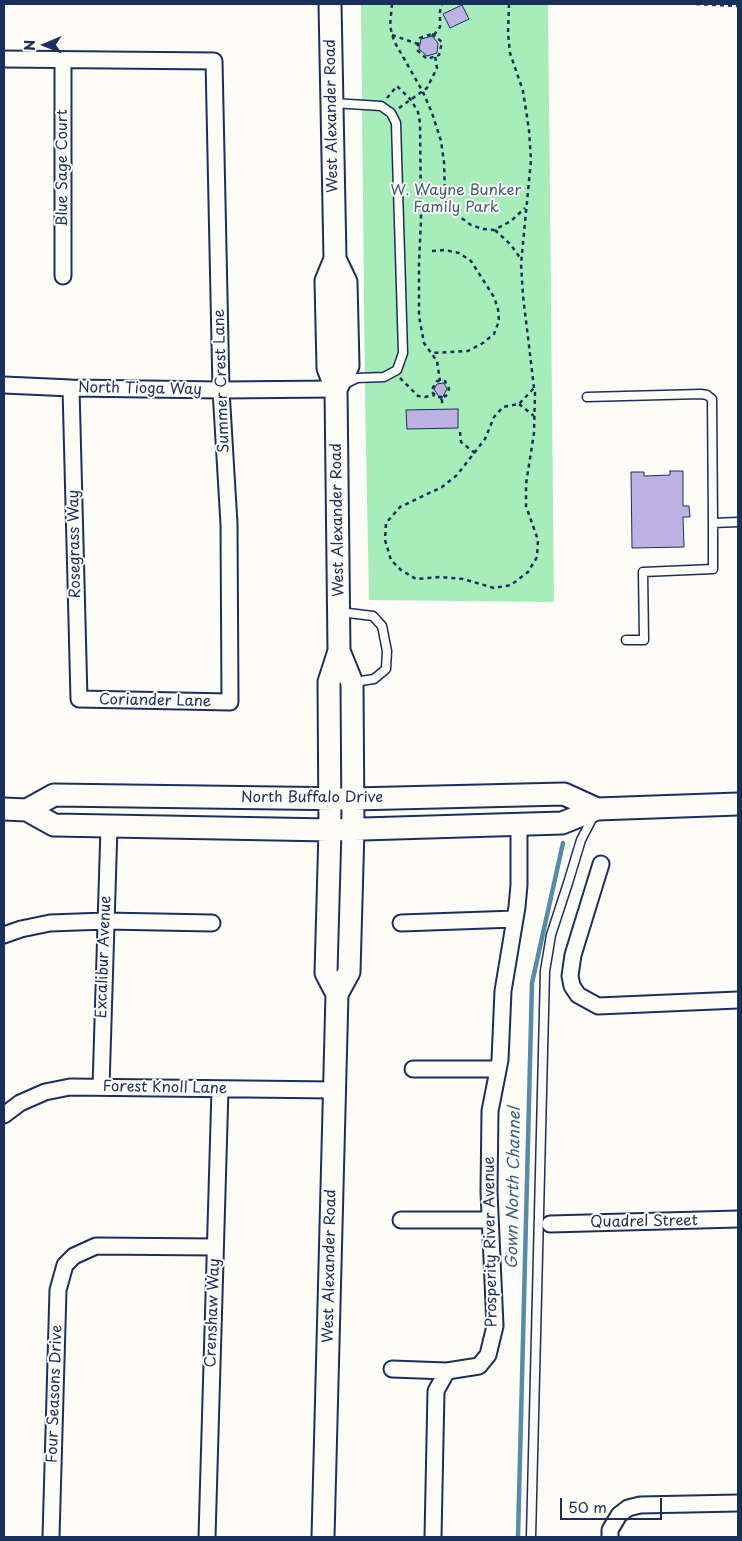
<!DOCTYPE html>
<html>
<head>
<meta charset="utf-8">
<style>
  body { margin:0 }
  #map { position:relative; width:742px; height:1541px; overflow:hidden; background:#fdfcf7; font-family:"Playpen Sans",sans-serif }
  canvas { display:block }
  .frame { position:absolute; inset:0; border:5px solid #1b2f5e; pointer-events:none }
  .north { position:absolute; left:20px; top:20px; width:50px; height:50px; -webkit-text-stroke:4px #fdfcf7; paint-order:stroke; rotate:269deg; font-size:14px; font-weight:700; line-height:20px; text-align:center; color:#1b2f5e }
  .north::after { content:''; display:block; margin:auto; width:18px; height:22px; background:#1b2f5e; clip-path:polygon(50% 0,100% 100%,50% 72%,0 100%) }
  .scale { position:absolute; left:560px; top:1498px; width:102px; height:22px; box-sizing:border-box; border:2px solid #1b2f5e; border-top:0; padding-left:6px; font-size:15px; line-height:18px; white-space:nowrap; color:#1b2f5e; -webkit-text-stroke:4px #fdfcf7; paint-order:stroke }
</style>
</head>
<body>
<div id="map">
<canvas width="742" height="1541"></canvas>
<div class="frame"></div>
<div class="north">N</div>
<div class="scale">50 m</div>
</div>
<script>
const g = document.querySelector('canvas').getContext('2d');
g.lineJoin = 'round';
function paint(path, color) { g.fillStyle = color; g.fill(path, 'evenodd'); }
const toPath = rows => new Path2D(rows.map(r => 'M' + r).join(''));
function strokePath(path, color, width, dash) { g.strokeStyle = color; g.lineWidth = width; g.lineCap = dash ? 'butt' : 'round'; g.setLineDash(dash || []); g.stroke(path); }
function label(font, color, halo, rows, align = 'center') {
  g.font = font + ' "Playpen Sans",sans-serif'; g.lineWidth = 4; g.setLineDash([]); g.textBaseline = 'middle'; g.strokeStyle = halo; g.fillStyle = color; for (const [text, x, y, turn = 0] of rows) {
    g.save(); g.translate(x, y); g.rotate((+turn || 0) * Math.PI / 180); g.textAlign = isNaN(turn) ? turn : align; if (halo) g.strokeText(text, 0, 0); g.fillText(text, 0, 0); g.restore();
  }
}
paint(toPath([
  [361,4,548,4,554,602,369,600,365,395]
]), '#a6edb9');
strokePath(toPath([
  [518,1537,532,983,563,843]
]), '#558da8', 4.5);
const building = toPath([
  [462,5,469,19,450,28,443,14,462,5],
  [432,36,438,43,437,53,427,56,419,49,421,39,432,36],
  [444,383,447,389,441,400,434,389,437,384,444,383],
  [458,409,458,428,407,429,406,410,458,409],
  [670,471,683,471,683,506,689,506,690,517,683,517,684,547,632,548,631,472,644,472,644,476,670,475,670,471]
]);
paint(building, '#beb2e3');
strokePath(building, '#1b2f5e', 1);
const lane = toPath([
  [333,103,381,106,391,113,396,123,403,353,397,370,384,377,357,378,343,385],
  [587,397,701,394,707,395,712,399,713,523,738,522],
  [340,612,373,616,382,626,387,651,386,669,374,679,354,682],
  [626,640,644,640,643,572,713,569,713,523],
  [531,1537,545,971,551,935,568,883,581,840,594,815]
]);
const street = toPath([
  [4,59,214,61,221,390,229,524,230,702,79,699,71,388],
  [63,276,63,60],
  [4,385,71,388,221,390,336,389],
  [601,864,573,955,570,976,572,986,578,995,598,1006,738,1000],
  [401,923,515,919],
  [4,935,21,929,50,923,105,921,212,923],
  [413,1069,498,1069],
  [101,1087,109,827],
  [4,1115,20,1103,45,1092,70,1087,334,1090],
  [401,1220,490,1220],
  [550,1224,738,1219],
  [392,1369,447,1371],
  [51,1537,58,1290,65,1265,74,1256,96,1246,215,1247],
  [207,1537,220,1089],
  [433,1537,436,1391,447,1371,479,1366,488,1355,495,1326,489,1192,490,1111,500,1060,503,991,517,907,519,885,519,825],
  [610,1537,610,1530,619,1515,628,1508,640,1505,738,1503]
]);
const secondary = toPath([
  [335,259,346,282,348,366,336,389],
  [4,809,27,810,54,825,330,830,562,823,597,809,738,804],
  [27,810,54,795,353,799,564,794,597,809],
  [337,994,349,972,353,829,352,683,339,651],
  [323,1537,337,994,326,973,330,830,329,682,339,651,336,389,328,368,326,281,335,259,330,4]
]);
strokePath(lane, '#1b2f5e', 11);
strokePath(street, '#1b2f5e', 19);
strokePath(secondary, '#1b2f5e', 25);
strokePath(toPath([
  [392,4,390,26,394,41,423,92,432,113,441,141,444,162,445,194,448,203,456,214,471,225,483,229,494,230,511,221,525,208],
  [509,4,508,33,510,53,523,91,529,130,531,160,521,264,523,296,527,329,534,388,535,392,534,433,526,484,526,506,538,540,537,557,528,572,511,585,494,588,463,579,440,577,416,579,401,570,391,560,385,540,386,523,400,507,442,487,457,475,485,439,494,417,503,407,519,404,534,388],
  [696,4,738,6],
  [432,34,442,42,439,55,427,59,417,50,418,44,420,38,432,34],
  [392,35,418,44],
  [434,35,440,27,440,11,442,4],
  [387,98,397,86,411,100,418,112,420,123,421,220,419,263,419,316,424,343,437,361,440,381],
  [399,108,427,88,437,68,435,56],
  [495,230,511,245,521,259],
  [432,251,445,250,459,253,471,261,494,297,498,309,499,321,494,334,483,343,468,351,432,353],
  [400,378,418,396,425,397,435,395],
  [442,397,437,397,431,391,437,381,445,381,449,389,446,396,442,397,442,407],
  [519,404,534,416],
  [460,432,461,442,475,453]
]), '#1b2f5e', 2.5, [4, 4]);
strokePath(lane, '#fdfcf7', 8);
strokePath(street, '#fdfcf7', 15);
strokePath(secondary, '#fdfcf7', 21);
label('15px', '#1b2f5e', '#fdfcf7', [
  ["West Alexander Road",332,116,-91],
  ["Blue Sage Court",63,168,-90],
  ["Summer Crest Lane",222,381,-92],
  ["North Tioga Way",140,389,1],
  ["West Alexander Road",338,520,-91],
  ["Rosegrass Way",75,544,-91],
  ["Coriander Lane",155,701,1],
  ["North Buffalo Drive",312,798],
  ["Excalibur Avenue",104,957,-88],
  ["Forest Knoll Lane",165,1088,1],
  ["Quadrel Street",644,1222,-1],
  ["Prosperity River Avenue",491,1242,-91],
  ["West Alexander Road",330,1266,-89],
  ["Crenshaw Way",213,1313,-88],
  ["Four Seasons Drive",55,1394,-88]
]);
label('15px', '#3e5e75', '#fdfcf7', [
  ["W. Wayne Bunker",456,191],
  ["Family Park",456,208]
]);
label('italic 16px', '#385e83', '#fdfcf7', [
  ["Gown North Channel",514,1188,-89]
]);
</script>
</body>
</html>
